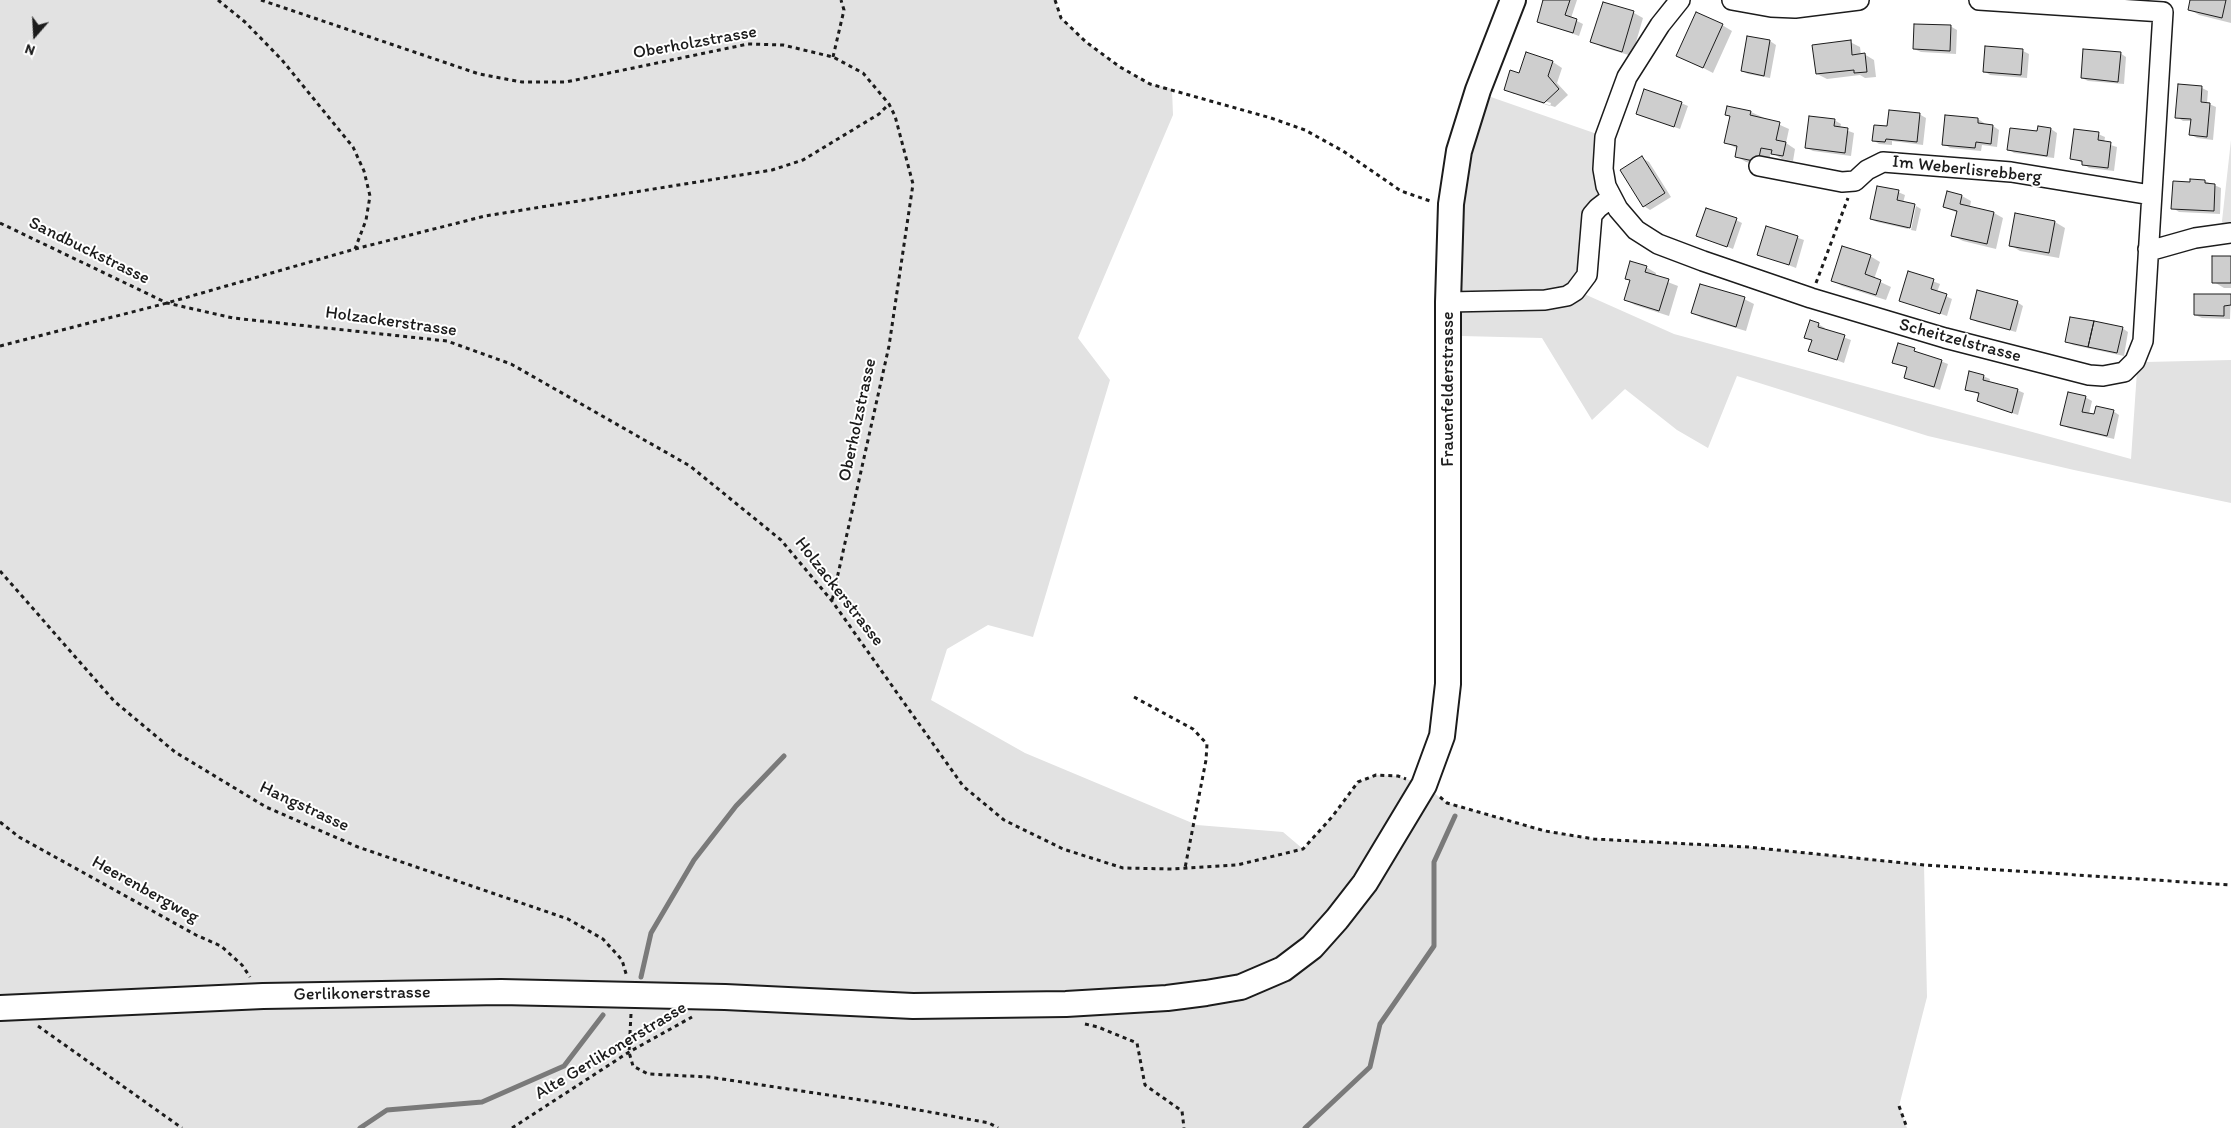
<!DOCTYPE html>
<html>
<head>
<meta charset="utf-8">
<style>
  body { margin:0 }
  #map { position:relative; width:2231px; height:1128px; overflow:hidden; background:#fff; font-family:Itim,sans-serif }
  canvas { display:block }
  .north { position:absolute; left:10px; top:10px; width:50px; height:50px; -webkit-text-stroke:4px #fff; paint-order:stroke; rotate:199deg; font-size:14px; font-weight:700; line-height:20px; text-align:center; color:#1c1c1c }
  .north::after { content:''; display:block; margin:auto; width:18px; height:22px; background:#1c1c1c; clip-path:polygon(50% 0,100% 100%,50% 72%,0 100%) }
</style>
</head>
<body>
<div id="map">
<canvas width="2231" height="1128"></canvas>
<div class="north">N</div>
</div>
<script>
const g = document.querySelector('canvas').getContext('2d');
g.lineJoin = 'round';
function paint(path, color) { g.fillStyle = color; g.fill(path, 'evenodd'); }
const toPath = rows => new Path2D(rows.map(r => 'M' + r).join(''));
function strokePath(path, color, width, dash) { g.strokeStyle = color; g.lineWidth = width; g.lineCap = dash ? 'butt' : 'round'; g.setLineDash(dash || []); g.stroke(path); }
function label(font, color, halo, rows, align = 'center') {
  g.font = font + ' Itim,sans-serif'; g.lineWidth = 4; g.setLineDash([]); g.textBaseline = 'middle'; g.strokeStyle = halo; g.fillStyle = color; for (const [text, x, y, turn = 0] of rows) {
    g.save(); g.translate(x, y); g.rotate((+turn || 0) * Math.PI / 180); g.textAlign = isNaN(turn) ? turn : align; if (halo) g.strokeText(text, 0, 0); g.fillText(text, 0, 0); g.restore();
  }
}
paint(toPath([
  [0,0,1055,0,1061,18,1086,42,1120,67,1150,84,1172,89,1173,115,1078,338,1110,380,1033,637,988,625,947,649,931,700,1025,753,1197,825,1283,832,1303,849,1332,817,1358,782,1376,775,1398,776,1424,785,1447,803,1545,831,1594,839,1748,847,1924,865,1927,997,1899,1106,1907,1128,0,1128],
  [1488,96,1597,134,1600,196,1584,271,1573,289,1674,334,2131,459,2137,371,2146,362,2231,360,2231,503,2074,470,1928,436,1737,376,1708,448,1677,430,1625,389,1592,420,1542,338,1461,336,1460,247,1468,155],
  [2231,140,2231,229,2221,230]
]), '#e2e2e2');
paint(toPath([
  [1545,0,1577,0,1571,18,1583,24,1579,36,1538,21],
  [2191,0,2231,0,2231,23,2199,15,2189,9],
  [1603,3,1634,13,1643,18,1632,56,1602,47,1592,41],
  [1722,25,1732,31,1713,73,1686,59],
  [1950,26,1957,30,1956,54,1921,52,1914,49],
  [1748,38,1770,41,1776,45,1770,78,1748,74,1742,71],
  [1850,42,1860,47,1861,55,1864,54,1874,60,1876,77,1865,78,1860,75,1827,79,1817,74],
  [1986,48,2023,51,2029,54,2027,78,1990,75,1984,71],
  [2120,53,2126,57,2124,84,2088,81,2082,78],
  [1553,62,1562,68,1557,83,1568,95,1555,107,1515,94,1550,106,1551,103,1514,92,1514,94,1505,89,1520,75],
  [2180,85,2202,88,2208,91,2207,103,2216,107,2213,140,2197,138,2190,134,2192,121,2183,121,2177,117],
  [1681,103,1688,106,1680,129,1637,114],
  [1728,107,1751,112,1789,129,1786,143,1795,149,1793,161,1782,159,1771,152,1768,167,1746,162,1736,156,1738,149,1725,142,1731,117,1727,114],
  [1919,114,1926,118,1923,145,1892,141,1892,145,1879,144,1873,140,1888,128],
  [1947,116,1978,119,1984,123,1984,125,1993,126,1999,130,1997,147,1982,145,1981,151,1950,148,1944,144],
  [1834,120,1841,124,1840,128,1854,133,1851,156,1813,151,1807,148],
  [2051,129,2057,133,2054,158,2014,153,2008,149],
  [2098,134,2105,137,2104,143,2117,147,2114,171,2089,168,2083,163,2071,158],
  [1642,158,1649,162,1671,197,1650,210,1644,206],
  [2205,181,2221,188,2220,214,2179,212,2173,208,2191,184],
  [1898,192,1905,195,1903,203,1915,205,1908,229,1877,222,1871,219],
  [1962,196,1971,201,1970,207,1994,213,2003,218,1996,249,1963,241,1953,236,1958,213,1944,207],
  [1916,206,1921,209,1916,231,1911,230],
  [2016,214,2055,222,2065,228,2059,258,2020,251,2010,245],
  [1736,220,1742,223,1733,249,1698,235],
  [1767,227,1804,240,1796,268,1759,254],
  [1870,256,1880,262,1874,279,1891,287,1886,300,1842,286,1832,280],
  [2231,257,2231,288,2224,288,2214,282],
  [1646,267,1656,273,1655,277,1678,286,1669,316,1635,305,1626,300,1631,281,1626,278],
  [1909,272,1940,284,1937,292,1952,299,1947,316,1900,300],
  [2231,295,2230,319,2202,318,2195,315],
  [1744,299,1754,304,1746,331,1702,318,1693,313],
  [2017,302,2023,306,2016,332,1977,322,1971,318],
  [1818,324,1825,328,1824,330,1851,340,1844,363,1810,350,1813,341,1805,337],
  [2122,328,2128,332,2124,356,2073,345,2066,341],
  [1899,345,1948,364,1940,390,1906,378,1908,368,1894,362],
  [1983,376,1990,379,1989,383,2017,390,2024,393,2018,415,1985,404,1979,401,1980,395,1966,389],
  [2085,397,2092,401,2089,414,2095,416,2113,411,2119,415,2114,439,2068,428,2062,424]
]), '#0003');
strokePath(toPath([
  [641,977,651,933,694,860,736,806,784,756],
  [360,1128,387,1110,482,1102,564,1066,603,1015],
  [1305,1128,1370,1067,1380,1024,1434,946,1434,862,1455,816]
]), '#7a7a7a', 5);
const building = toPath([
  [1543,0,1570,0,1565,15,1577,19,1573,33,1537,22,1543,0],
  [2190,0,2226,0,2222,18,2188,10,2190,0],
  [1603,2,1634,11,1622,52,1590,42,1603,2],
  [1696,12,1723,24,1703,68,1676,56,1696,12],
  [1914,24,1951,25,1950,51,1913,49,1914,24],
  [1747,36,1770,40,1764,76,1741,71,1747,36],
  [1851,40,1852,55,1865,53,1867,72,1854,73,1854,70,1816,74,1812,45,1851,40],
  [1985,46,2023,49,2021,75,1983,72,1985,46],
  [2083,49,2121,52,2118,82,2081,78,2083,49],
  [1526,52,1553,61,1548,76,1559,89,1544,103,1504,90,1510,70,1519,73,1526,52],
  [2178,84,2202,86,2201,102,2210,103,2207,137,2189,135,2191,119,2175,118,2178,84],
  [1644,89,1682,102,1674,127,1636,114,1644,89],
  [1727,106,1751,111,1750,115,1780,122,1776,140,1786,142,1783,156,1771,154,1772,150,1761,148,1758,162,1735,157,1737,146,1724,143,1730,116,1725,115,1727,106],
  [1889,110,1920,113,1917,142,1886,139,1885,142,1872,141,1874,125,1887,126,1889,110],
  [1945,115,1978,118,1978,123,1993,125,1991,144,1976,142,1975,148,1942,145,1945,115],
  [1809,116,1835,119,1834,126,1848,128,1845,153,1805,148,1809,116],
  [2038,126,2051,128,2047,156,2007,150,2010,128,2037,131,2038,126],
  [2074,129,2099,132,2098,140,2111,142,2108,168,2082,165,2082,161,2070,159,2074,129],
  [1642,156,1665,193,1643,207,1620,170,1642,156],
  [2190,179,2205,180,2205,183,2215,184,2214,211,2171,209,2173,181,2190,182,2190,179],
  [1877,186,1899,190,1897,200,1915,204,1910,228,1870,219,1877,186],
  [1947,191,1962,195,1960,204,1994,212,1987,244,1951,236,1957,211,1943,207,1947,191],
  [1706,208,1737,218,1727,247,1696,236,1706,208],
  [2015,213,2055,221,2049,253,2009,246,2015,213],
  [1766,226,1798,236,1789,265,1757,255,1766,226],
  [1842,246,1871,255,1865,274,1881,280,1876,295,1831,281,1842,246],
  [2212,256,2231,256,2231,283,2212,283,2212,256],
  [1630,261,1647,266,1645,272,1669,279,1659,311,1624,300,1630,280,1625,279,1630,261],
  [1908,271,1934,279,1931,289,1947,294,1940,314,1899,301,1908,271],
  [1700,284,1745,297,1736,327,1691,313,1700,284],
  [1977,290,2018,301,2010,330,1970,319,1977,290],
  [2194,294,2231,294,2231,305,2224,306,2224,316,2194,315,2194,294],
  [2070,317,2094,321,2088,347,2065,342,2070,317],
  [1810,320,1819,323,1818,327,1845,335,1837,360,1808,351,1812,340,1804,338,1810,320],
  [2094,321,2123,327,2117,353,2088,347,2094,321],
  [1898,343,1915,348,1914,351,1942,360,1934,387,1904,378,1907,367,1892,363,1898,343],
  [1969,371,1984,375,1983,380,2018,389,2012,413,1977,401,1979,393,1965,390,1969,371],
  [2068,392,2086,396,2082,412,2094,414,2096,406,2114,410,2107,436,2060,425,2068,392]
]);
paint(building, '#cecece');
strokePath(building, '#1c1c1c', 1);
const minor = toPath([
  [1680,0,1660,25,1627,77,1605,137,1603,169,1606,186,1618,209,1636,230,1658,244,1703,261,1811,298,1945,338,2089,375,2103,376,2124,372,2135,361,2143,341,2163,12,1979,0],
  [1732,0,1771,7,1795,8,1859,0],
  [1759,166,1842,182,1855,181,1867,170,1883,162,2011,172,2151,195],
  [2148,249,2156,249,2195,238,2231,233],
  [1448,302,1545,300,1567,296,1575,291,1587,275,1592,215,1598,208,1611,198]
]);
const tertiary = toPath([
  [0,1008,263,996,501,992,725,997,913,1006,1066,1004,1167,998,1206,993,1241,987,1283,969,1312,947,1337,919,1365,883,1424,785,1442,736,1448,684,1448,302,1451,204,1459,151,1478,90,1513,0]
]);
strokePath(minor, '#1c1c1c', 22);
strokePath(tertiary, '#1c1c1c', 28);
strokePath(toPath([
  [218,0,245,22,282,60,353,147,364,171,370,196,366,220,355,249],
  [261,0,479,74,522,82,566,82,748,44,783,45,833,57,863,73,889,104,895,116,913,184,889,346,832,601],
  [1055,0,1061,18,1086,42,1120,67,1150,84,1271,118,1305,130,1343,151,1401,191,1433,202],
  [833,57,844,10,841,0],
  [0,223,167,303,233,318,447,341,511,364,690,466,781,540,832,601,963,786,1004,820,1063,849,1123,868,1172,869,1237,865,1303,849,1332,817,1358,782,1376,775,1398,776,1406,779],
  [1816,283,1848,198],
  [0,346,167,303,355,249,485,216,772,170,803,160,879,114,889,104],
  [0,571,114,701,175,752,266,807,358,847,568,919,603,939,622,960,627,977],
  [1134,697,1193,729,1207,744,1206,760,1185,868],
  [1440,797,1447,803,1545,831,1594,839,1748,847,1924,865,2231,885],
  [0,822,19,837,196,935,221,946,242,965,250,977],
  [631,1014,629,1052,633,1066,648,1074,709,1077,881,1103,989,1123,998,1128],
  [1085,1024,1098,1027,1137,1043,1145,1085,1182,1111,1184,1128],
  [38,1026,182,1128],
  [1899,1106,1907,1128],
  [512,1128,629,1052,692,1017]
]), '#1c1c1c', 3, [4, 4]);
strokePath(minor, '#fff', 19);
strokePath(tertiary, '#fff', 24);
label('18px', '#1c1c1c', '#fff', [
  ["Oberholzstrasse",695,43,-10],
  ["Im Weberlisrebberg",1967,170,6],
  ["Sandbuckstrasse",89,251,26],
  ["Holzackerstrasse",391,322,8],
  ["Scheitzelstrasse",1960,341,15],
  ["Frauenfelderstrasse",1448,389,-90],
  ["Oberholzstrasse",858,420,-78],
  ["Holzackerstrasse",839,592,52],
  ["Hangstrasse",304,807,25],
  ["Heerenbergweg",145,890,29],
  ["Gerlikonerstrasse",362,994,-1],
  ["Alte Gerlikonerstrasse",611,1051,-31]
]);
</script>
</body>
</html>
